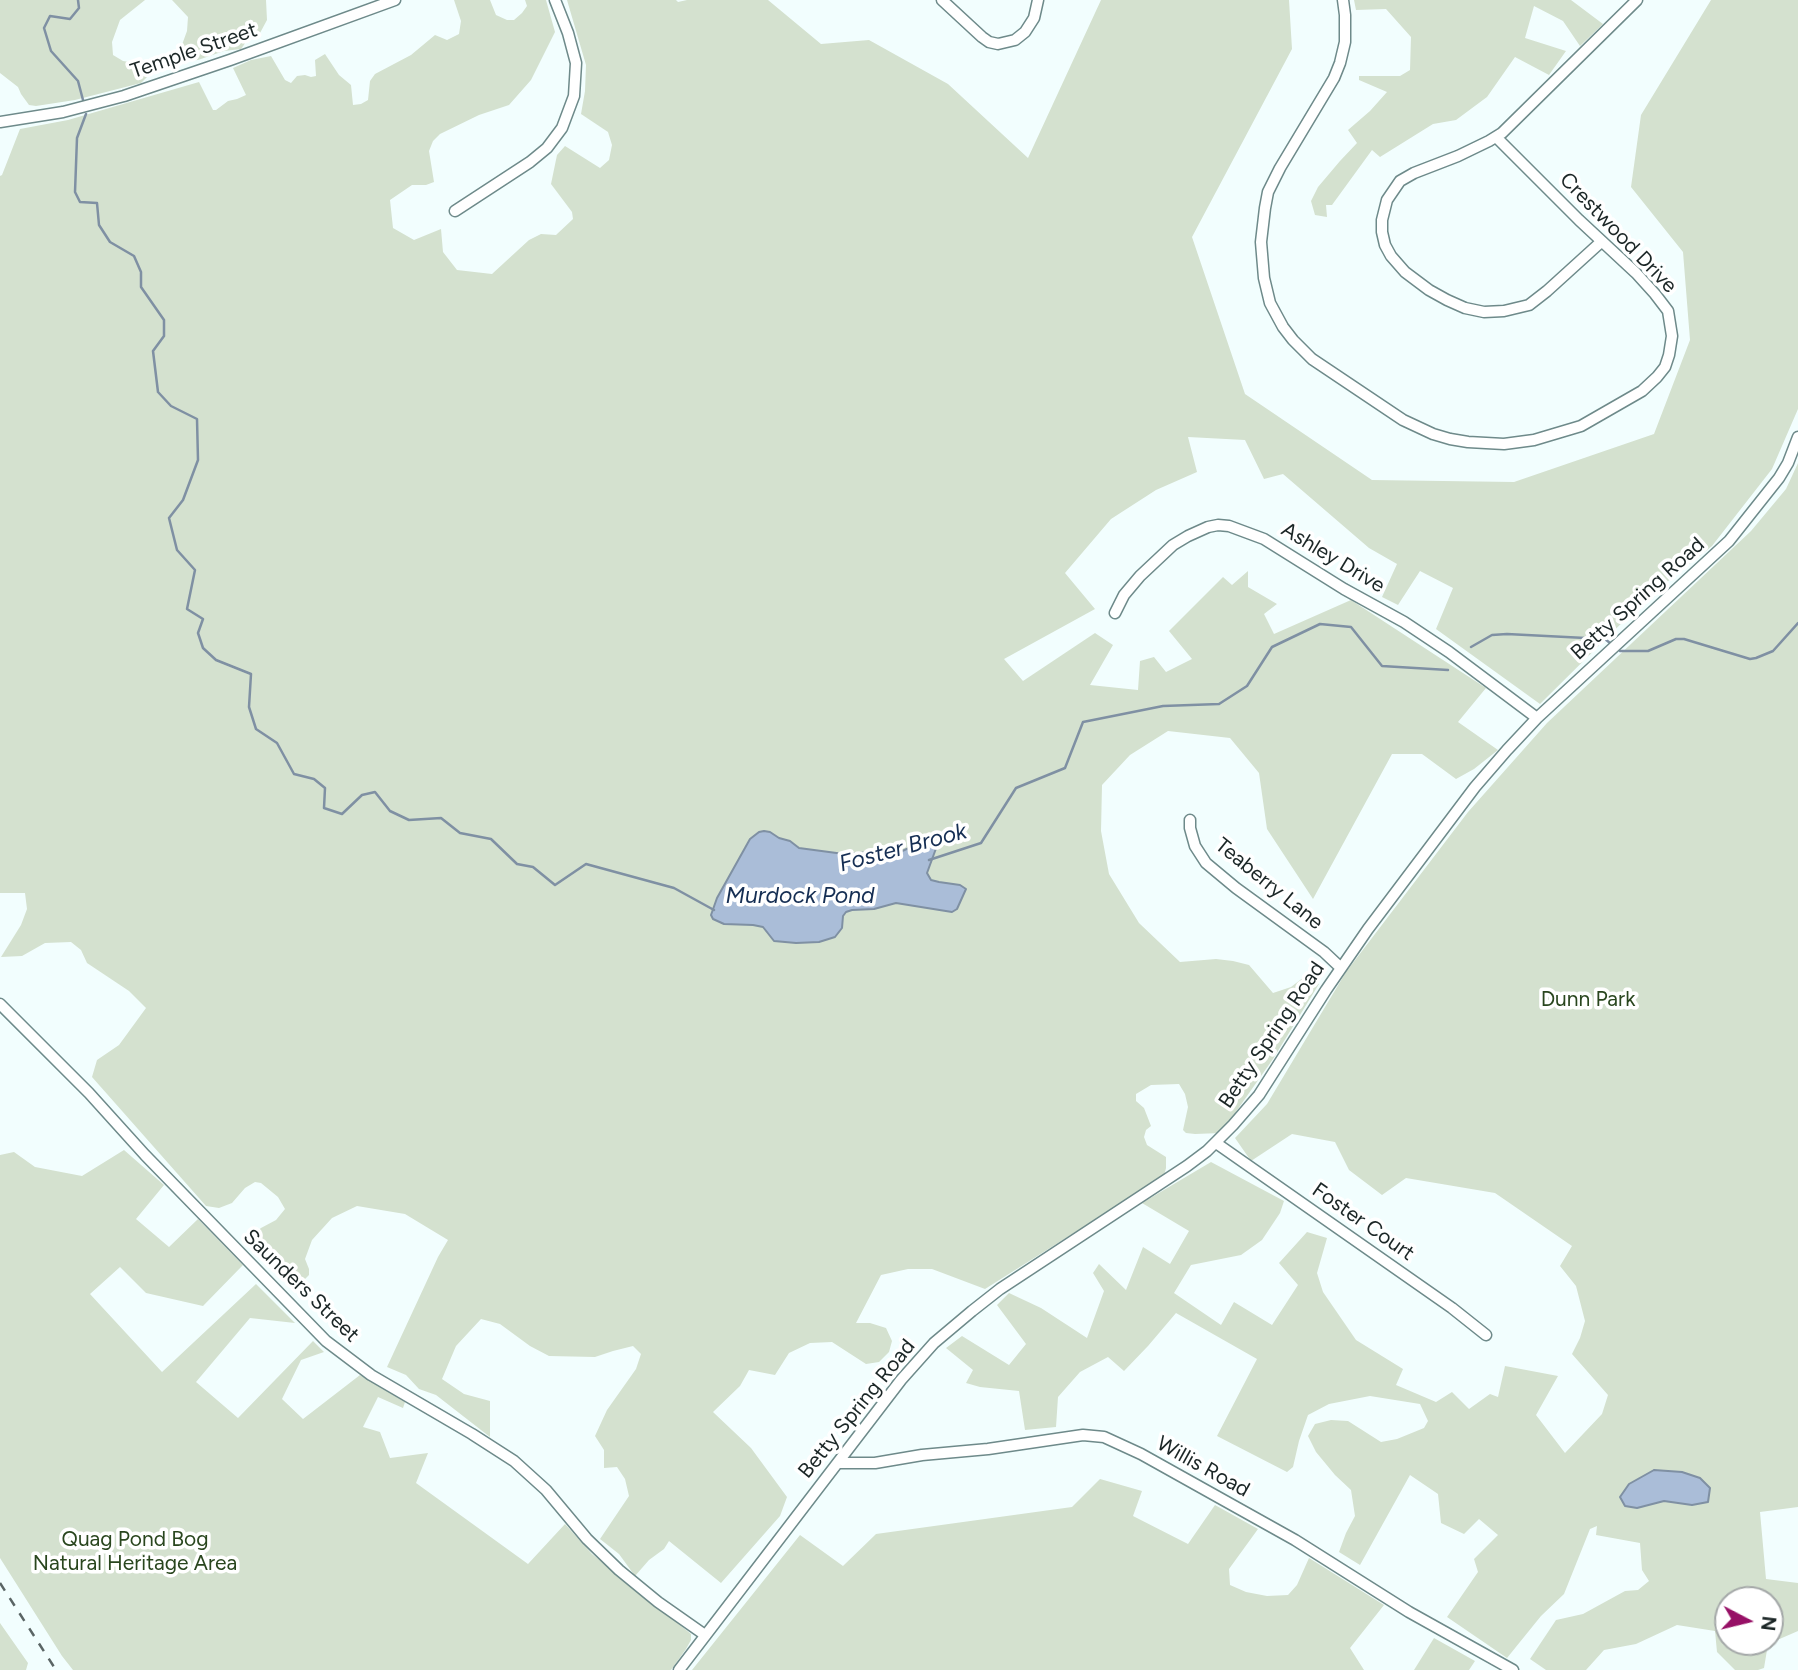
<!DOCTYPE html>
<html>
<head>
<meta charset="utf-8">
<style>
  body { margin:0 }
  #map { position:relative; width:1798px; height:1670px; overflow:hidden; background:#f2fefe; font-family:Figtree,sans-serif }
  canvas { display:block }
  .north { position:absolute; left:1714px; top:1586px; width:70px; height:70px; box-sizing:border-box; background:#fff; border:2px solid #a4a8a8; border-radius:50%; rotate:97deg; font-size:19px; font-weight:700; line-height:28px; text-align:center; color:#1b2626 }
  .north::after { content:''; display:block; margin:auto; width:24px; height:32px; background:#971066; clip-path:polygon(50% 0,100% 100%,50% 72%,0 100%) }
</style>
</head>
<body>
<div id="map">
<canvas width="1798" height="1670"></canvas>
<div class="north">N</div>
</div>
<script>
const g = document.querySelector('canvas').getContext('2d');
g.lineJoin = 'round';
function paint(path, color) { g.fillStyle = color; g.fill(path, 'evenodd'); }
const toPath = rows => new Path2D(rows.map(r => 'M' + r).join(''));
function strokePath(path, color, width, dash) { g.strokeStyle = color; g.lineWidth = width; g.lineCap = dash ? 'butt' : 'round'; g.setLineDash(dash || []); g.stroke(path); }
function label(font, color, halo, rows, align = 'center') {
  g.font = font + ' Figtree,sans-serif'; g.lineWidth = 7; g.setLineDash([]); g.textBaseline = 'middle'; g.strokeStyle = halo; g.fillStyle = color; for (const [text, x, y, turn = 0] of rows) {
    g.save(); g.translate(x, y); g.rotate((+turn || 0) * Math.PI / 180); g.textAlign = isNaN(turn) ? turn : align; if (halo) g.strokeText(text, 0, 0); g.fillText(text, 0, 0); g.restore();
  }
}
paint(toPath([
  [0,0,145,0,120,20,112,42,113,55,123,61,142,64,146,70,147,77,141,83,75,100,36,106,29,105,21,94,18,87,0,73],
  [172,0,266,0,267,20,260,33,248,39,241,49,224,51,198,60,185,61,179,53,187,31,188,17],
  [454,0,490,0,496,15,507,20,514,20,522,13,527,6,525,0,546,0,555,32,531,80,509,105,479,115,440,134,433,141,429,151,434,182,426,185,412,185,390,200,393,228,414,240,441,229,443,252,457,270,492,274,529,240,541,234,556,235,573,219,572,212,551,184,557,155,565,146,600,168,609,160,612,145,608,132,581,114,585,91,586,65,567,0,676,0,678,2,687,0,768,0,821,44,869,40,948,84,1028,158,1101,0,1289,0,1292,49,1192,237,1245,394,1372,480,1514,482,1654,434,1690,340,1683,252,1631,187,1641,115,1711,0,1798,0,1798,409,1772,469,1712,546,1647,598,1540,704,1436,629,1453,588,1420,571,1398,605,1382,597,1397,564,1369,548,1283,474,1264,479,1245,440,1188,437,1197,472,1156,490,1111,519,1065,573,1095,609,1004,659,1023,681,1095,633,1113,645,1090,685,1138,690,1140,661,1154,657,1166,672,1192,659,1169,631,1223,577,1232,585,1248,571,1248,587,1277,604,1264,614,1274,634,1351,600,1486,688,1458,722,1498,750,1474,769,1456,779,1422,754,1392,754,1313,899,1267,829,1259,773,1230,738,1168,731,1130,755,1102,785,1101,831,1109,874,1139,923,1180,962,1216,959,1233,961,1249,965,1273,993,1291,987,1304,977,1319,984,1273,1059,1221,1133,1195,1134,1186,1133,1183,1130,1188,1107,1185,1094,1179,1084,1151,1085,1136,1094,1136,1101,1144,1108,1151,1126,1146,1130,1144,1137,1147,1145,1166,1157,1166,1168,1164,1176,985,1289,932,1269,908,1269,881,1275,856,1323,870,1323,886,1328,892,1341,889,1352,879,1362,866,1364,832,1342,810,1343,789,1353,775,1375,749,1370,740,1386,713,1412,751,1448,787,1497,780,1516,721,1583,669,1541,664,1549,649,1560,635,1576,619,1554,600,1539,629,1496,625,1479,617,1467,604,1468,604,1450,595,1436,607,1410,636,1369,641,1354,633,1346,613,1351,595,1357,549,1356,530,1346,500,1324,481,1319,456,1346,442,1379,464,1394,490,1401,490,1437,436,1395,419,1389,406,1375,387,1367,438,1257,448,1240,405,1214,357,1206,332,1218,312,1240,305,1259,309,1269,309,1275,304,1280,293,1281,279,1274,257,1255,245,1241,261,1228,276,1220,285,1209,278,1197,261,1183,255,1182,245,1188,232,1203,219,1208,206,1206,92,1077,97,1060,119,1045,146,1008,129,991,87,963,81,950,71,942,45,943,22,956,1,957,21,925,27,909,25,893,0,893,0,176,2,175,20,129,68,120,199,82,213,110,216,110,228,101,237,99,246,95,233,68,251,60,271,56,285,80,291,83,297,76,305,75,311,77,316,76,315,60,325,54,339,75,351,85,353,105,361,104,368,100,370,81,375,74,411,55,435,35,447,40,459,34,461,21],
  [1354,0,1571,0,1603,24,1580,46,1563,21,1534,6,1525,38,1566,51,1549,75,1515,57,1487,97,1456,120,1433,124,1380,157,1372,150,1332,205,1326,205,1327,217,1315,215,1311,201,1318,187,1340,161,1357,143,1348,130,1370,111,1387,92,1359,80,1359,76,1400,76,1410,70,1411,37,1386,9,1356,10],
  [1798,463,1798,1507,1760,1512,1766,1579,1798,1583,1798,1631,1768,1644,1764,1668,1758,1670,1735,1670,1717,1652,1715,1631,1677,1625,1636,1644,1604,1650,1586,1670,1546,1670,1530,1659,1556,1620,1583,1614,1625,1591,1638,1590,1649,1581,1642,1570,1640,1543,1596,1535,1597,1526,1590,1529,1564,1594,1541,1616,1507,1658,1447,1617,1478,1572,1474,1559,1498,1535,1479,1519,1464,1534,1441,1523,1438,1494,1410,1475,1360,1565,1339,1552,1346,1533,1355,1516,1351,1490,1335,1475,1316,1452,1308,1436,1315,1424,1331,1420,1348,1421,1381,1442,1397,1439,1424,1428,1428,1421,1420,1404,1370,1396,1329,1404,1308,1415,1299,1441,1293,1467,1287,1472,1217,1436,1257,1359,1176,1313,1148,1346,1124,1371,1108,1357,1080,1372,1058,1397,1056,1427,1025,1430,1019,1391,980,1387,966,1383,973,1370,946,1348,962,1336,1009,1365,1026,1344,997,1305,1009,1293,1041,1308,1087,1338,1104,1291,1093,1273,1099,1264,1126,1290,1143,1247,1170,1264,1189,1231,1142,1203,1211,1162,1284,1201,1280,1213,1262,1240,1241,1255,1191,1265,1174,1293,1221,1325,1234,1302,1272,1325,1298,1285,1279,1263,1307,1232,1327,1238,1317,1273,1323,1292,1356,1340,1403,1369,1396,1385,1436,1402,1452,1392,1469,1409,1490,1394,1498,1397,1505,1366,1558,1376,1536,1415,1565,1453,1602,1414,1608,1395,1572,1354,1580,1338,1585,1321,1576,1286,1560,1266,1572,1246,1495,1193,1406,1178,1382,1195,1349,1170,1335,1142,1292,1134,1251,1161,1235,1138,1267,1104,1346,972,1468,812,1547,723,1751,531,1786,489],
  [1728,1600,1770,1600,1770,1642,1728,1642],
  [124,1150,164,1185,136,1219,169,1247,198,1219,243,1265,203,1306,146,1293,120,1267,90,1294,162,1372,256,1284,295,1323,250,1318,196,1382,238,1418,313,1341,324,1352,301,1360,282,1399,303,1419,360,1375,405,1402,403,1408,378,1397,363,1427,380,1432,390,1458,428,1453,416,1483,528,1564,565,1524,592,1554,691,1634,691,1640,686,1649,671,1670,73,1670,62,1656,0,1558,0,1155,14,1152,35,1167,82,1176],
  [1100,1479,1142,1491,1133,1516,1188,1544,1215,1505,1258,1529,1229,1569,1230,1585,1246,1592,1267,1596,1288,1595,1297,1585,1309,1558,1384,1605,1350,1648,1364,1670,692,1670,800,1535,843,1566,876,1534,1072,1507],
  [0,1623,28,1663,26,1670,0,1670],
  [1434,1638,1475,1661,1469,1670,1414,1670]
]), '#d4e1cf');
const water = toPath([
  [764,831,770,832,779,838,790,841,799,848,844,854,872,852,889,855,900,852,920,843,938,843,927,873,931,880,939,882,960,885,966,889,957,909,952,912,896,903,874,909,852,910,846,912,843,916,842,928,835,937,819,942,796,943,774,941,763,927,753,925,724,924,713,919,711,915,717,898,750,839,759,832,764,831],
  [1654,1470,1682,1472,1700,1478,1710,1488,1708,1502,1692,1505,1664,1501,1637,1508,1625,1506,1620,1497,1629,1484,1654,1470]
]);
paint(water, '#aabdd8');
strokePath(water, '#7f90a3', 2);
strokePath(toPath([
  [78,0,79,8,70,19,50,16,44,28,51,51,78,81,83,100],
  [86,114,77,138,75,192,80,202,97,203,99,225,110,242,134,256,141,272,141,287,164,320,164,336,153,351,158,392,171,406,197,419,198,460,183,500,169,518,177,550,195,570,187,609,203,619,198,633,203,648,216,660,251,674,249,707,256,729,277,743,294,774,314,779,325,788,324,808,342,814,362,795,375,792,390,811,409,820,441,818,460,833,491,839,517,864,533,867,555,885,586,864,674,888,714,910],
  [1471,647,1492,635,1507,634,1605,639,1610,643],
  [1620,651,1648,651,1676,639,1684,639,1750,659,1756,658,1773,651,1798,623],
  [929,860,981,843,1016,788,1065,768,1083,722,1163,706,1219,704,1247,686,1272,647,1320,624,1351,627,1382,666,1448,670]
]), '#7f90a3', 2.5);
const minor = toPath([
  [942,0,982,37,989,42,998,44,1015,40,1025,32,1034,18,1038,0],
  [1343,0,1345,15,1345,42,1340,63,1334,78,1280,168,1268,192,1265,208,1261,242,1264,278,1270,303,1283,327,1293,340,1312,359,1403,420,1433,434,1450,439,1468,442,1504,444,1534,440,1581,426,1642,391,1657,377,1665,367,1669,355,1672,336,1668,311,1655,294,1636,273,1579,220,1496,137],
  [0,122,63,112,124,96,230,60,395,0],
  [455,211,530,162,547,148,562,128,574,96,576,63,568,33,555,0],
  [1601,242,1547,291,1529,305,1504,311,1484,312,1465,308,1447,300,1429,290,1405,272,1391,256,1385,245,1382,232,1382,220,1387,200,1400,181,1414,173,1458,156,1489,141,1502,133,1637,0],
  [1115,613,1124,595,1140,576,1173,545,1188,536,1208,527,1218,525,1229,526,1264,539,1344,589,1404,622,1449,652,1537,718],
  [1190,820,1190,828,1195,846,1206,863,1236,888,1324,952,1341,968],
  [0,1004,89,1093,145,1155,326,1341,371,1375,472,1434,514,1461,546,1490,587,1539,619,1570,658,1602,705,1635],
  [1216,1143,1452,1308,1486,1335],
  [838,1463,875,1463,922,1455,988,1449,1083,1435,1104,1437,1141,1454,1295,1540,1409,1612,1513,1670],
  [679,1670,901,1380,934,1343,972,1311,1000,1289,1187,1166,1207,1151,1233,1125,1259,1095,1326,990,1368,929,1475,787,1507,750,1537,718,1729,541,1779,478,1788,463,1798,437]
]);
strokePath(minor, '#6e8a8a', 13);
strokePath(minor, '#fff', 10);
strokePath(toPath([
  [0,1583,56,1670]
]), '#5a6565', 2.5, [9, 9]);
label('21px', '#1b2626', '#fff', [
  ["Temple Street",194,51,-19],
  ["Crestwood Drive",1618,233,46],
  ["Ashley Drive",1333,558,31],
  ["Betty Spring Road",1638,599,-42],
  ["Teaberry Lane",1269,884,39],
  ["Betty Spring Road",1272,1035,-56],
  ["Foster Court",1363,1222,35],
  ["Saunders Street",301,1286,44],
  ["Betty Spring Road",857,1409,-51],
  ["Willis Road",1203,1467,29]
]);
label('21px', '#29461e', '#fff', [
  ["Dunn Park",1588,1000],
  ["Quag Pond Bog",135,1540],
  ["Natural Heritage Area",135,1564]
]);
label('italic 23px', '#152e53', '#fff', [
  ["Foster Brook",903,848,-15],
  ["Murdock Pond",800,896]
]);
</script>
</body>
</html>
